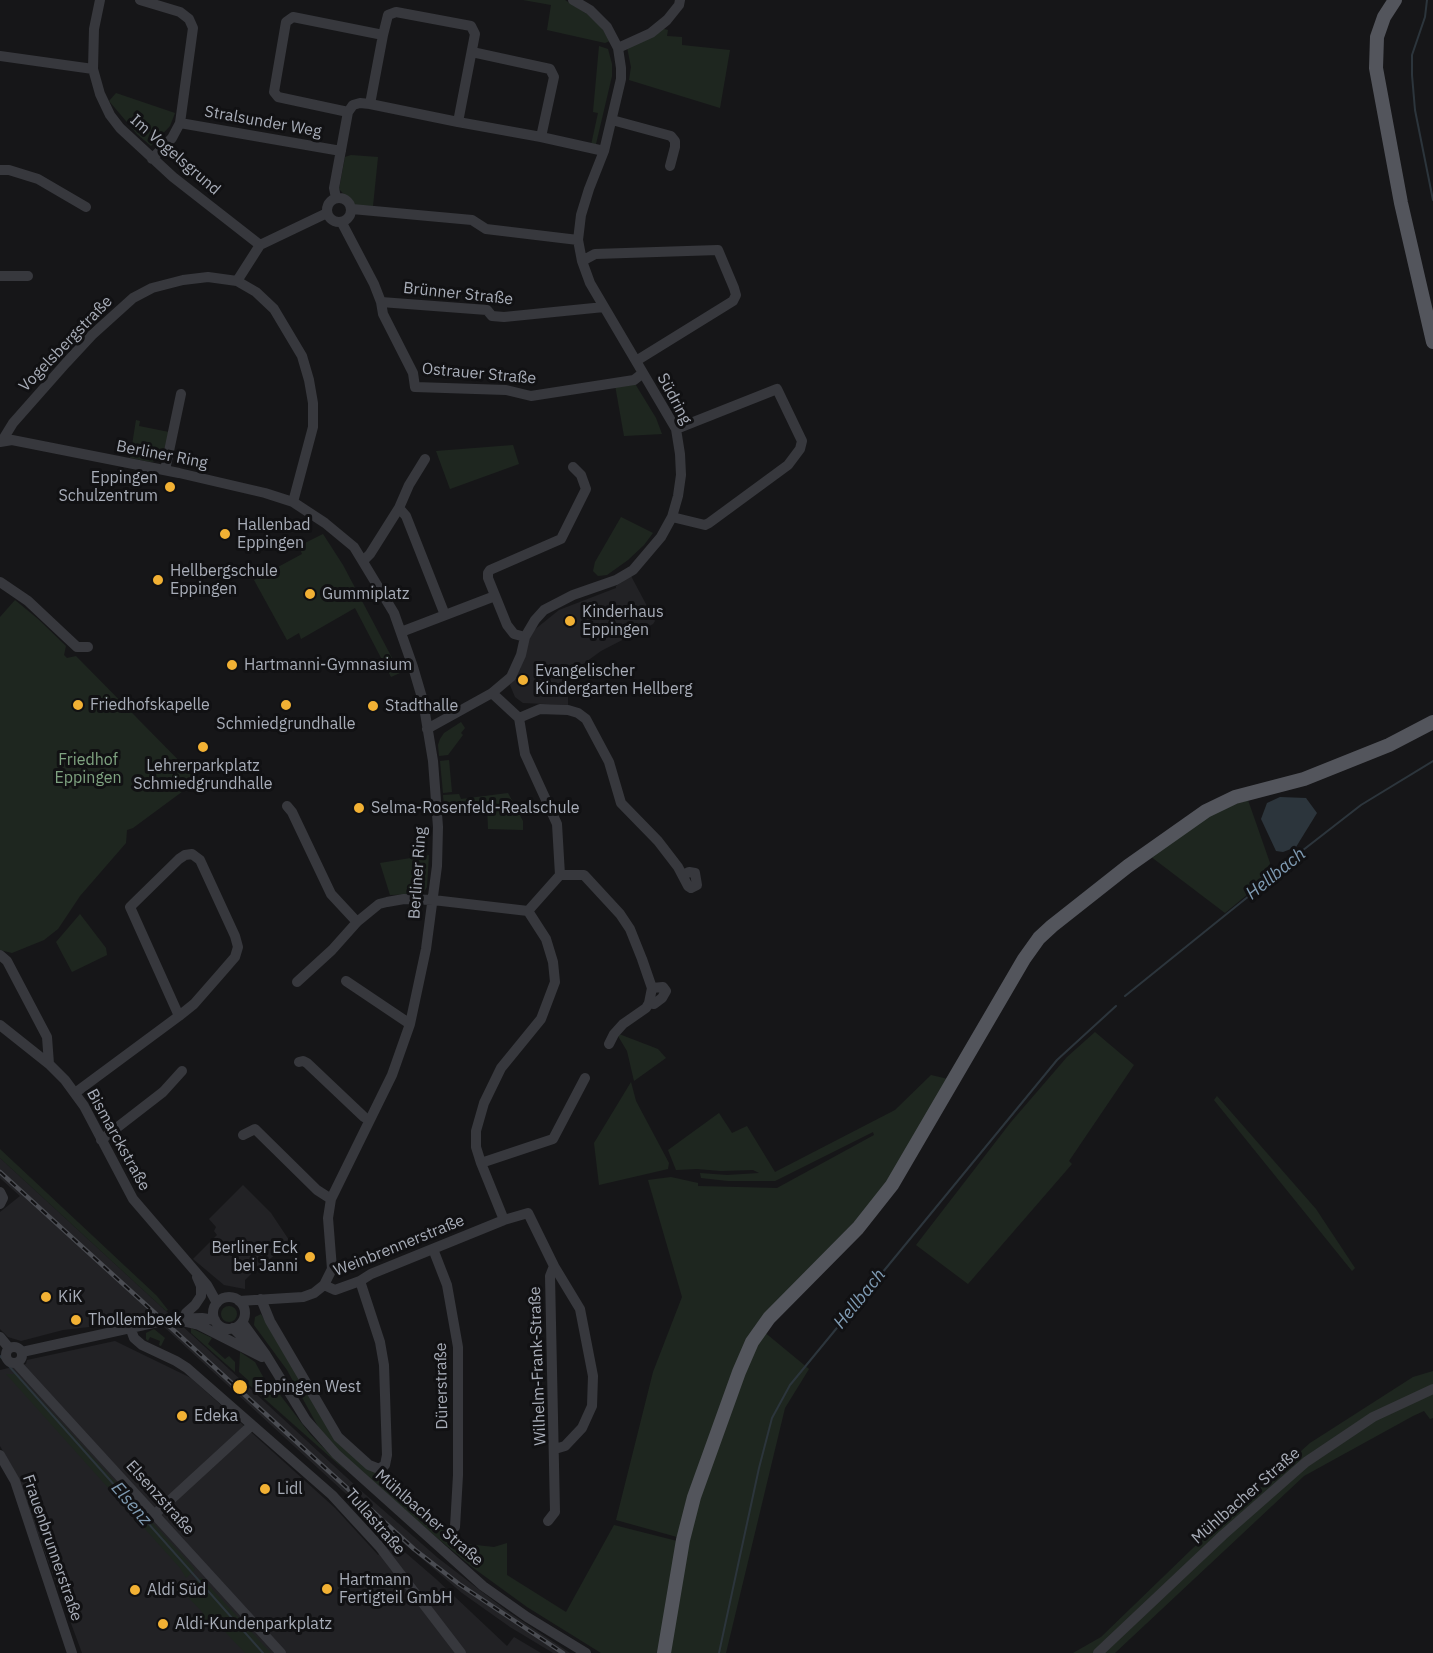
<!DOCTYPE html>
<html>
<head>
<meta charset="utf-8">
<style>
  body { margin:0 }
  canvas { display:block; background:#161618 }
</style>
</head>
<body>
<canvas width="1433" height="1653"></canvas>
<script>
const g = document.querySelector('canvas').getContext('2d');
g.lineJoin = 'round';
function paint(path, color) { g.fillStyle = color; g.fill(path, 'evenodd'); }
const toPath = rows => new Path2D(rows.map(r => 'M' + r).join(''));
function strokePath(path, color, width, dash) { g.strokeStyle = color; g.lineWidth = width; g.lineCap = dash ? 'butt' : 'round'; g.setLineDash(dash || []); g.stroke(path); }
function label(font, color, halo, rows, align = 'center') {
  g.font = font + ' "IBM Plex Sans",sans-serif'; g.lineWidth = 6; g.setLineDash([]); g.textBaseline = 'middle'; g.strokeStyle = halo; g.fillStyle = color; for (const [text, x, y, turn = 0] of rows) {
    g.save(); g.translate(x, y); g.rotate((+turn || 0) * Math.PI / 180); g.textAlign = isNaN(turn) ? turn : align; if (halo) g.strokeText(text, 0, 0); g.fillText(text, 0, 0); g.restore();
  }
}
paint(toPath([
  [631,576,655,621,653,624,601,651,568,675,568,705,523,703,515,697,510,685,520,669,528,640,533,631,559,610,616,588,616,586],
  [0,1158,358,1488,438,1558,507,1611,570,1653,553,1653,510,1627,462,1593,343,1491,151,1315,106,1325,63,1330,21,1341,8,1337,0,1329,0,1212,20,1196,0,1178],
  [243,1185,271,1213,291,1243,255,1270,245,1280,245,1289,224,1285,193,1259,217,1235,214,1231,216,1227,209,1219],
  [115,1341,191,1378,335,1508,378,1555,392,1541,436,1579,507,1646,514,1637,541,1653,82,1653,15,1472,0,1446,0,1370,26,1364,27,1360]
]), '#222225');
paint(toPath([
  [523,0,565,0,587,14,601,27,610,41,605,43,547,30,551,5],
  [661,28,668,30,667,36,682,37,682,45,730,50,720,108,629,80,631,67,627,47],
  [599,46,608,49,612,64,612,76,596,144,591,145,598,113,593,112],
  [116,93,175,113,170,126,151,146,137,134,109,101],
  [351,155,378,157,373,206,354,205,339,189,345,157],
  [634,382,656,418,662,434,624,436,615,385],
  [136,420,140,421,139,426,169,432,162,457,156,461,150,462,130,458],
  [513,445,519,464,450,489,436,451],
  [621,517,653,533,644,545,628,560,607,575,598,576,593,571,595,562],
  [323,534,343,565,400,673,391,677,355,608,301,639,299,633,287,640,254,580,302,554,299,546],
  [15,600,38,619,66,646,64,655,67,658,76,656,198,780,133,828,127,830,126,843,80,896,58,929,44,940,12,953,0,950,0,617],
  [461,722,465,728,461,733,463,735,448,755,439,756,438,745,440,739,444,733],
  [449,760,452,792,443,793,440,761],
  [508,793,523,821,523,830,488,829,487,804,444,807,443,795,459,794,461,799],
  [1248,800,1270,863,1266,879,1225,913,1150,856,1215,811],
  [429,855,427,887,424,892,418,894,390,895,380,863],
  [80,914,106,948,107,955,72,972,56,942],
  [1095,1032,1134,1065,1069,1161,1072,1164,968,1284,916,1245,1011,1122,1067,1057],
  [619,1034,658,1049,666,1058,634,1081,627,1051,618,1036],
  [931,1075,948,1079,904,1157,864,1212,777,1301,754,1327,761,1334,763,1331,809,1369,785,1408,726,1653,669,1653,677,1537,616,1520,653,1372,682,1297,648,1180,671,1177,698,1183,698,1186,777,1188,874,1135,873,1132,775,1181,728,1181,701,1178,700,1173,727,1175,759,1173,753,1170,721,1171,697,1169,676,1170,668,1150,719,1113,732,1133,747,1126,775,1172,895,1110],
  [631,1082,636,1101,669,1163,668,1169,599,1185,594,1143],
  [1217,1096,1316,1209,1355,1268,1352,1271,1214,1100],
  [0,1149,157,1296,168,1310,166,1311,0,1158],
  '221 1314a8 8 0 1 1 16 0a8 8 0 1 1-16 0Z',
  [261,1314,342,1444,432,1518,467,1544,494,1547,507,1543,507,1575,566,1612,614,1525,677,1541,659,1653,601,1653,527,1607,472,1567,406,1512,336,1450,321,1432,287,1370,254,1325,255,1317],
  [191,1328,212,1338,208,1344,225,1359,229,1356,235,1362,235,1372,191,1333],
  [154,1329,165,1338,161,1346,159,1345,160,1341,150,1337,148,1341,146,1339,146,1333],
  [240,1352,255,1362,267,1384,274,1387,310,1434,347,1472,248,1384,249,1381,239,1372],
  [1433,1371,1433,1418,1430,1419,1424,1411,1413,1416,1304,1476,1115,1653,1073,1653,1101,1637,1192,1549,1310,1443,1413,1377],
  [17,1374,194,1568,195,1570,186,1578,180,1568,6,1374],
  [201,1577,271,1653,245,1653,212,1618,206,1621,201,1616,203,1613,184,1593]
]), '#1e261f');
paint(toPath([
  [1280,797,1306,798,1317,813,1296,847,1283,852,1276,851,1261,819,1267,803]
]), '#2c353c');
strokePath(toPath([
  [1427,0,1425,17,1412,55,1412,75,1415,110,1433,200],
  [1125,996,1270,879,1298,854,1361,805,1433,761],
  [0,1356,263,1653],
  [719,1653,759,1468,772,1418,790,1385,1057,1060,1116,1006]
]), '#2c353c', 2);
strokePath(toPath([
  [100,0,94,29,93,69,100,94,110,115,120,128,173,177,260,245],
  [140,0,180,12,189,19,193,28,180,123,172,138,152,159],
  [618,48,651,33,667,20,679,5,680,0],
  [472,52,550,69,554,77,541,137,604,151],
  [0,56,93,69],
  [370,104,383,35],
  [612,120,671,136,675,141,675,147,670,166],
  [458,122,475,34,471,26,396,12,388,15,383,35,293,17,286,22,274,92,278,97,348,112,353,105,360,103,370,104,458,122,541,137],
  [180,123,341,151],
  [0,170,9,170,38,179,86,207],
  '327 210a12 12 0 1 1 24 0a12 12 0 1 1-24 0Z',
  [336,198,334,188,348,112],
  [352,209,472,220,486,229,578,240],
  [342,223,374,284,381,302,383,314,413,373,415,387,506,390,531,396,634,380,643,373],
  [582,261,595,254,718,250,734,288,736,295,733,301,636,361],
  [0,276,28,276],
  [237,281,260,245,327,213],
  [381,302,487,310,492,316,504,317,604,307],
  [2,441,13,423,66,363,92,335,133,298,152,288,183,280,208,277,237,281,256,292,274,309,302,356,309,380,313,403,313,427,293,502],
  [0,442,12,440,179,473,265,493,293,502,325,523,354,547,394,613,413,667,423,701,433,761,438,827,437,866,426,949,410,1024,392,1075,331,1199,328,1218,332,1269,324,1285,314,1293,303,1297,239,1301],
  [425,459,409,485,399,508,406,516,445,615],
  [165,470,181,394],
  [672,517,705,525,709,523,788,465,800,449,802,441,777,389,676,429],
  [364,560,370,554,399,508],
  [0,582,28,601,77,647,88,647],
  [401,632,495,596],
  [525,637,514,634,507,625,488,578,488,573,490,570,561,539,586,489,581,475,573,467],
  [492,693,519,718,525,754,557,824,560,875,528,911],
  [519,718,540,709,568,710,578,713,586,719,609,762,621,803,658,841,678,867,688,886,691,888,697,885,695,873,689,872,683,875],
  [427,729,492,693,511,677,521,655,525,637,535,620,544,610,573,595,616,580,633,570,661,537,672,517,678,496,681,475,680,454,676,429,590,283,582,261,578,240,581,215,589,189,604,151,621,79,621,68,618,48,607,27,590,10,573,0],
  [287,806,292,812,331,894,357,922],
  [560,875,584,875,620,914,630,929,642,959,652,988,649,1003,654,1004,662,998,666,991,663,987,652,988],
  [0,955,7,961,47,1037,49,1064],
  [346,981,410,1024],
  [297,982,332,950,357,922,379,904,387,902,404,899,433,900,528,911,546,939,553,962,555,982,541,1019,501,1068,484,1103,476,1131,476,1147,481,1163,504,1220],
  [0,1025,49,1064,65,1080,84,1106,133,1199,207,1285,217,1303],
  [609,1044,614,1034,623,1024,646,1008,649,1003],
  [299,1062,303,1061,307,1063,364,1117,369,1120],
  [75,1093,179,1016,130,907,179,859,185,855,192,854,200,860,235,936,238,947,235,957,222,972,194,1004,179,1016],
  [243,1135,255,1129,317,1190,331,1199],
  [101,1140,163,1092,182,1071],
  [481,1163,553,1139,585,1078],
  [0,1192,3,1198,0,1204],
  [433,1249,447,1285,458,1347,458,1475,455,1527],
  [554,1266,580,1309,593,1376,592,1406,582,1428,565,1446,555,1449],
  [324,1285,335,1290,360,1281,371,1274,504,1220,528,1213,554,1266,550,1276,555,1512,548,1521],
  '213 1313a16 16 0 1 1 32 0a16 16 0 1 1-32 0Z',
  [261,1299,270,1321,338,1437,369,1465,379,1469,385,1465,387,1455,384,1365,380,1342,360,1281],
  [186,1313,195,1305,201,1296,201,1286,197,1277],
  [186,1322,199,1325,262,1357],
  [242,1322,266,1355,306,1420,336,1454,483,1586,527,1617,586,1653],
  [130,1327,134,1338,142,1345,176,1361,187,1368,332,1495,379,1546,461,1653],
  [233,1328,254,1349],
  [0,1337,9,1348],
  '6 1355a8 8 0 1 1 16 0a8 8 0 1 1-16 0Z',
  [22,1352,171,1319,202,1318,215,1320],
  [16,1363,281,1653],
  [0,1455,15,1481,72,1653],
  [154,1515,252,1425],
  [1098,1653,1223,1535,1306,1462,1373,1417,1433,1389]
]), '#37383d', 10);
strokePath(toPath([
  [1395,0,1384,17,1377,37,1376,68,1401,203,1433,342],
  [664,1653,683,1540,694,1497,739,1372,752,1342,769,1318,858,1228,892,1185,1024,959,1039,938,1052,926,1128,866,1206,811,1235,797,1304,779,1389,745,1433,722]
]), '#53555c', 14);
const rail = toPath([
  [0,1172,414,1549,459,1584,563,1653]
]);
strokePath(rail, '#4a4c52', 4.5);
strokePath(rail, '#111113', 2, [7]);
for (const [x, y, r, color] of [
  [170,487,6,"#f2b134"],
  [225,534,6,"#f2b134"],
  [158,580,6,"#f2b134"],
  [310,594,6,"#f2b134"],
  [570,621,6,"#f2b134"],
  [232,665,6,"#f2b134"],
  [523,680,6,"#f2b134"],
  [78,705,6,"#f2b134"],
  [286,705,6,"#f2b134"],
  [373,706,6,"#f2b134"],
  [203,747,6,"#f2b134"],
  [359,808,6,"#f2b134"],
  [310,1257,6,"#f2b134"],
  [46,1297,6,"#f2b134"],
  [76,1320,6,"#f2b134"],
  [240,1387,8,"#f2b134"],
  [182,1416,6,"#f2b134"],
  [265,1489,6,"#f2b134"],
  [327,1589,6,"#f2b134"],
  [135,1590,6,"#f2b134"],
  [163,1624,6,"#f2b134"]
]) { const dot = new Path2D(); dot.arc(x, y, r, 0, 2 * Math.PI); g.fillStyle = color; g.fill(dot); strokePath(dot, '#111113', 2); }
label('16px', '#a8adb8', '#111113', [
  ["Stralsunder Weg",263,122,10],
  ["Im Vogelsgrund",175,155,41],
  ["Brünner Straße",458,294,6],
  ["Vogelsbergstraße",66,344,-46],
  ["Ostrauer Straße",479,374,5],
  ["Südring",674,399,62],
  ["Berliner Ring",162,455,11],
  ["Berliner Ring",418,873,-86],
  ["Bismarckstraße",118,1140,61],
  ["Weinbrennerstraße",399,1246,-22],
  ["Wilhelm-Frank-Straße",538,1366,-92],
  ["Dürerstraße",442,1386,-91],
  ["Mühlbacher Straße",1246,1496,-41],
  ["Elsenzstraße",160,1498,48],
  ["Mühlbacher Straße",429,1518,41],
  ["Tullastraße",375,1522,49],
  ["Frauenbrunnerstraße",52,1548,71]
]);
label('16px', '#a8adb8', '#111113', [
  ["Eppingen",158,478,"right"],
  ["Schulzentrum",158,496,"right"],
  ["Hallenbad",237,525],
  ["Eppingen",237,543],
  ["Hellbergschule",170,571],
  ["Eppingen",170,589],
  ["Gummiplatz",322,594],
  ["Kinderhaus",582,612],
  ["Eppingen",582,630],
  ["Hartmanni-Gymnasium",244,665],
  ["Evangelischer",535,671],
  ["Kindergarten Hellberg",535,689],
  ["Friedhofskapelle",90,705],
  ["Stadthalle",385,706],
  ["Schmiedgrundhalle",286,724,"center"],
  ["Lehrerparkplatz",203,766,"center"],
  ["Schmiedgrundhalle",203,784,"center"],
  ["Selma-Rosenfeld-Realschule",371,808],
  ["Berliner Eck",298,1248,"right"],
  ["bei Janni",298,1266,"right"],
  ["KiK",58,1297],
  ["Thollembeek",88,1320],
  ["Eppingen West",254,1387],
  ["Edeka",194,1416],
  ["Lidl",277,1489],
  ["Hartmann",339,1580],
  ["Fertigteil GmbH",339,1598],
  ["Aldi Süd",147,1590],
  ["Aldi-Kundenparkplatz",175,1624]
], 'left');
label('16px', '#7fa381', '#111113', [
  ["Friedhof",88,760],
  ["Eppingen",88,778]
]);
label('italic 18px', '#7f9bb3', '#111113', [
  ["Hellbach",1276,874,-39],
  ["Hellbach",860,1299,-51],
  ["Elsenz",131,1504,49]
]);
</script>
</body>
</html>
